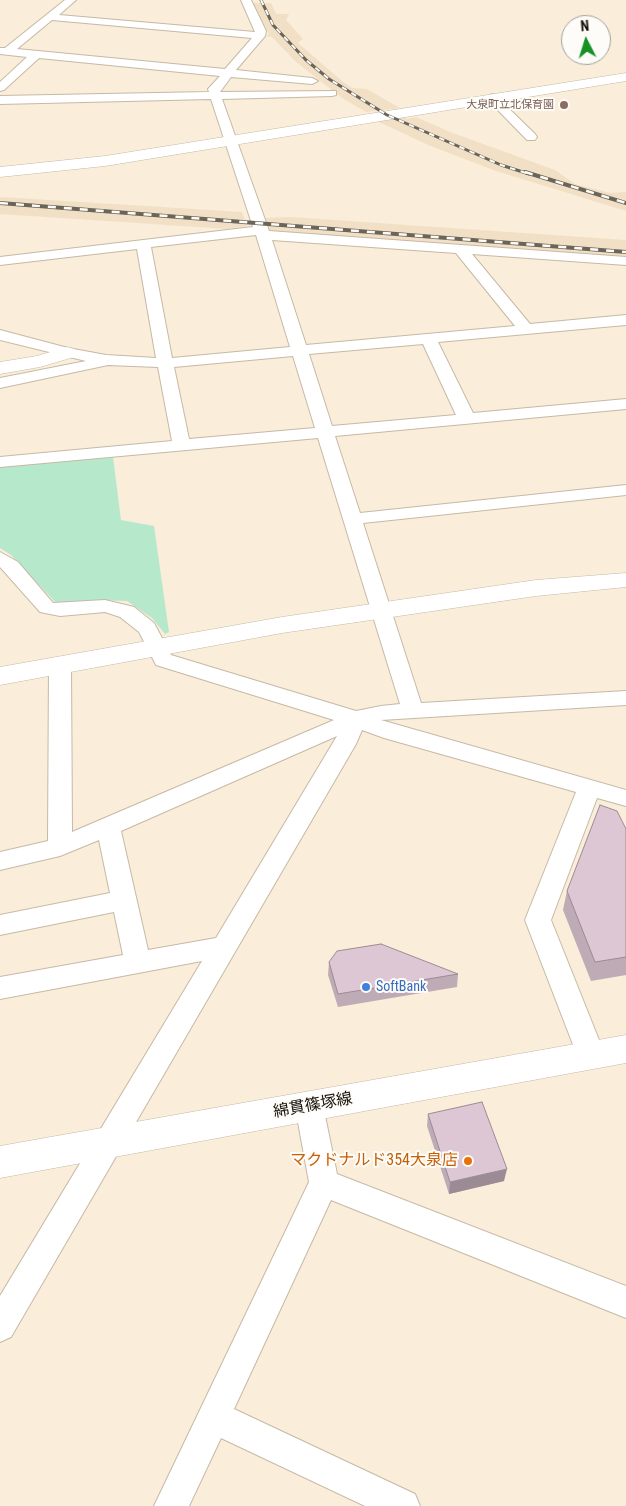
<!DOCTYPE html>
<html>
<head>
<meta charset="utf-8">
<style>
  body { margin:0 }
  #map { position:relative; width:626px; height:1506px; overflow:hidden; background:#faedd9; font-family:"Roboto Condensed",sans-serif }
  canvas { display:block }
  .north { position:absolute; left:561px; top:15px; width:50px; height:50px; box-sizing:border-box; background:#fefcf8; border:1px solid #a29f9a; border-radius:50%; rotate:355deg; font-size:14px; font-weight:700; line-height:20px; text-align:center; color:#17130c }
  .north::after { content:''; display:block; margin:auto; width:18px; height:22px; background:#159223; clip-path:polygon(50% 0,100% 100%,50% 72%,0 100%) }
</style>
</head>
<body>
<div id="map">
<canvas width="626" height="1506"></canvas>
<div class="north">N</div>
</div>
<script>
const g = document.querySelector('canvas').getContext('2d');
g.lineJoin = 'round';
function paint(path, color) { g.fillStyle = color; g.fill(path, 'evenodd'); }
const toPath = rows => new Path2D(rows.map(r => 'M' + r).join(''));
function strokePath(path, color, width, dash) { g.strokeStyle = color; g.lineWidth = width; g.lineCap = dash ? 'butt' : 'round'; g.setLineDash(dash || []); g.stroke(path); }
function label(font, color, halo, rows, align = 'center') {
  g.font = font + ' "Roboto Condensed","Noto Sans JP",sans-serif'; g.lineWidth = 4; g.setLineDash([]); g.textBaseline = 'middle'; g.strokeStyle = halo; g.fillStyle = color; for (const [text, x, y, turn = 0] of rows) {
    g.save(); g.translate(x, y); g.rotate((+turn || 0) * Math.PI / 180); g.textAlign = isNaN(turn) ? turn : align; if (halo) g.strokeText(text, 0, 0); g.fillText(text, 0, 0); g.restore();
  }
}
paint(toPath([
  [253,3,271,3,276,14,289,14,286,20,303,39,298,43,342,81,352,88,367,89,400,108,366,112,342,98,295,61,272,37,266,36,269,34],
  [402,116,407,119,416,117,450,132,555,170,575,184,610,193,626,192,626,211,496,171,428,145,375,120],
  [0,197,242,212,247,226,228,229,0,214],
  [290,217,626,240,626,259,268,231,265,218]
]), '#f1e0c5');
paint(toPath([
  [113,457,121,520,154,526,169,632,165,634,152,618,127,601,95,600,58,605,11,555,0,548,0,467]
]), '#b6e9cb');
const minor = toPath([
  [65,0,76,0,59,15,255,32,241,0,251,0,266,31,265,36,236,70,312,78,318,81,312,84,231,77,220,92,336,91,336,95,332,96,222,99,269,231,626,257,626,265,472,254,530,324,626,315,626,325,438,342,473,413,626,399,626,409,335,436,360,513,626,485,626,495,363,523,421,703,626,691,626,705,381,720,626,790,626,806,597,798,551,920,605,1055,601,1063,591,1067,581,1063,577,1055,525,920,576,792,384,738,362,730,356,744,11,1337,0,1342,0,1296,202,961,0,999,0,977,123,955,114,912,0,935,0,915,110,893,99,840,60,856,0,870,0,852,48,841,49,665,53,660,60,658,67,660,71,665,72,832,334,720,156,665,139,632,120,617,105,612,60,616,40,612,0,567,0,552,18,562,53,603,105,600,134,607,154,623,171,655,356,711,381,706,400,704,318,438,0,467,0,457,172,441,158,367,108,365,0,388,0,378,86,361,0,340,0,330,68,348,106,355,156,358,137,249,0,265,0,257,253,227,211,99,0,104,0,96,209,92,208,89,220,76,39,58,4,90,0,91,0,82,27,57,0,54,0,48,5,48,65,0],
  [52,20,252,38,225,69,17,49,52,20],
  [256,235,290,347,172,358,151,247,256,235],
  [272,240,456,253,515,326,306,345,272,240],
  [423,344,456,415,332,426,309,354,423,344],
  [293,356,315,428,189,439,174,367,293,356],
  [337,736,216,938,148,950,121,831,337,736],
  [492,94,496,96,535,134,537,137,535,140,527,140,488,100,486,98,492,94],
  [309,1093,319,1097,323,1106,337,1174,626,1286,626,1318,331,1200,234,1409,415,1494,420,1506,365,1506,221,1438,189,1506,154,1506,309,1182,295,1106,299,1097,309,1093]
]);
const tertiary = toPath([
  [626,73,626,81,105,166,0,177,0,167,105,156,626,73],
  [67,347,74,349,77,353,74,357,40,367,0,374,0,362,37,356,67,347],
  [626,573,626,587,536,596,282,633,0,685,0,667,282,617,536,580,626,573]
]);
const secondary = toPath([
  [626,1035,626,1063,0,1178,0,1146,626,1035]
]);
strokePath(minor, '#c6b9a6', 2);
strokePath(tertiary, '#c6b9a6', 1);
strokePath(secondary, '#c6b9a6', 1);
paint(minor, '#fff');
paint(tertiary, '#fff');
paint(secondary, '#fff');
const railFar1 = toPath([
  [261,0,273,25,306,60,329,79,387,115,501,165,529,174]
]);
const rail = toPath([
  [525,172,626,203],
  [0,203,626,252]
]);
strokePath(railFar1, '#6b6458', 3);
strokePath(rail, '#6b6458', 4);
strokePath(railFar1, '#fefcf8', 2, [5.5]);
strokePath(rail, '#fefcf8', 2.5, [8]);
paint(toPath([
  [626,829,626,975,591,981,563,910,567,891],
  [329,962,458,974,457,987,338,1007,328,975],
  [428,1114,504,1181,449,1194,427,1126]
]), '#beabb6');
paint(toPath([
  [507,1169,504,1181,449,1194,450,1182]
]), '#9b8b94');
const building = toPath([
  [600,805,617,811,626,829,626,957,595,962,567,891,600,805],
  [381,944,458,974,338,994,329,962,337,951,381,944],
  [482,1102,507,1169,450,1182,428,1114,482,1102]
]);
paint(building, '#ddc7d4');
strokePath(building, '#9b8b94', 1);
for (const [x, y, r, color] of [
  [564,105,5,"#8d6e63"],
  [366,987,5,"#3f7fe0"],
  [468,1161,5,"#e8710a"]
]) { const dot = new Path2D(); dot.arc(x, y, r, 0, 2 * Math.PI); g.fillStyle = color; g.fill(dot); strokePath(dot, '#fefcf8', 2); }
label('11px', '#785e54', '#fefcf8', [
  ["大泉町立北保育園",554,105]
], 'right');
label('14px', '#366cbe', '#fefcf8', [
  ["SoftBank",376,987]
], 'left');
label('16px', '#17130c', '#fefcf8', [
  ["綿貫篠塚線",313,1106,-10]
]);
label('16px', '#c56008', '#fefcf8', [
  ["マクドナルド354大泉店",458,1161]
], 'right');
</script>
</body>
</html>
